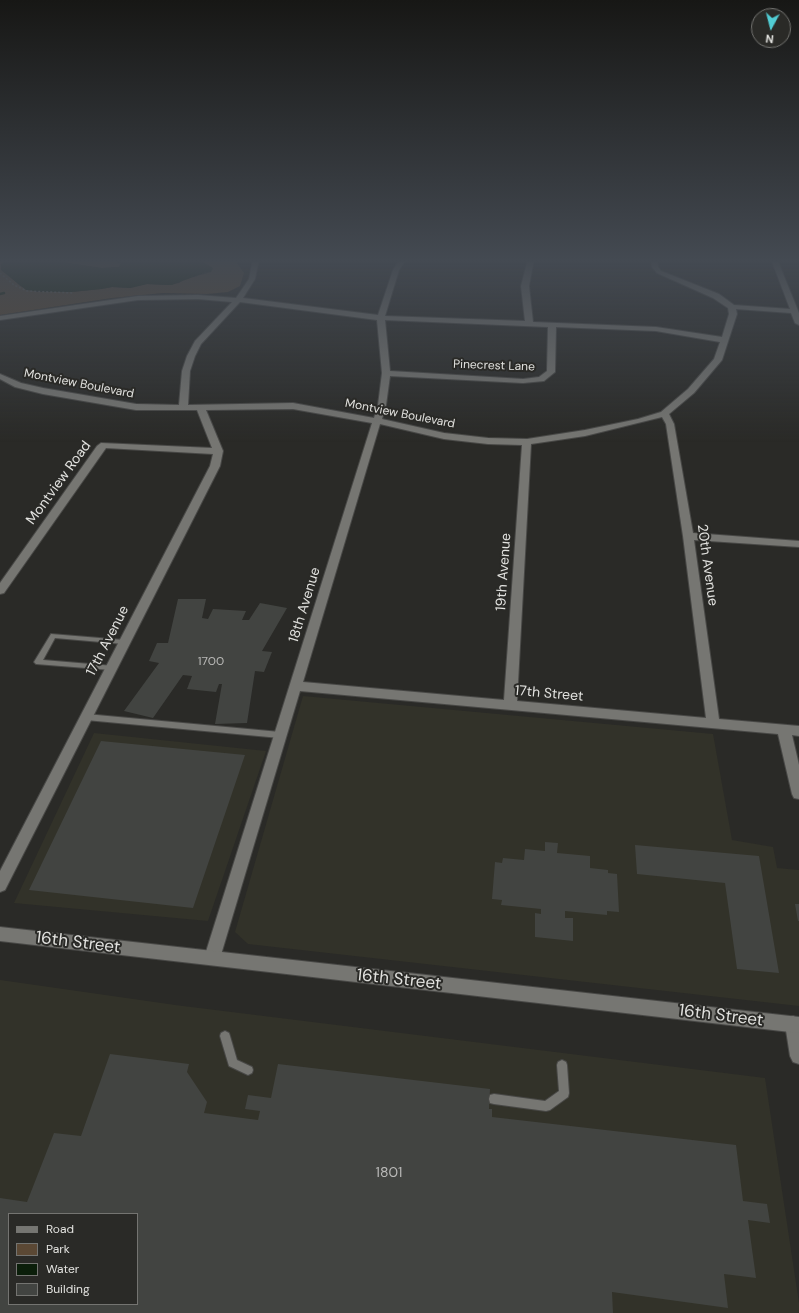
<!DOCTYPE html>
<html>
<head>
<meta charset="utf-8">
<style>
  body { margin:0 }
  #map { position:relative; width:799px; height:1313px; overflow:hidden; background:#2a2a27; font-family:"DM Sans",sans-serif }
  canvas { display:block }
  .legend { position:absolute; left:8px; top:1213px; width:130px; height:92px; box-sizing:border-box; background:#2a2a27; border:1px solid #747471; margin:0; padding:5px 7px; list-style:none; font-size:12px; color:#e2e2df }
  .legend li { display:flex; align-items:center; gap:8px; height:20px }
  .legend b { width:20px; border:1px solid #747471 }
  .north { position:absolute; left:751px; top:8px; width:40px; height:40px; box-sizing:border-box; background:#2a2a27; border:1px solid #747471; border-radius:50%; rotate:187deg; font-size:11px; font-weight:700; line-height:16px; text-align:center; color:#e2e2df }
  .north::after { content:''; display:block; margin:auto; width:14px; height:18px; background:#51ccd3; clip-path:polygon(50% 0,100% 100%,50% 72%,0 100%) }
</style>
</head>
<body>
<div id="map">
<canvas width="799" height="1313"></canvas>
<ul class="legend">
<li><b style="height:5px;background:#767672"></b>Road</li>
<li><b style="height:11px;background:#5b4834"></b>Park</li>
<li><b style="height:11px;background:#0b1e0a"></b>Water</li>
<li><b style="height:11px;background:#424441"></b>Building</li>
</ul>
<div class="north">N</div>
</div>
<script>
const g = document.querySelector('canvas').getContext('2d');
g.lineJoin = 'round';
function paint(path, color) { g.fillStyle = color; g.fill(path, 'evenodd'); }
const toPath = rows => new Path2D(rows.map(r => 'M' + r).join(''));
function strokePath(path, color, width, dash) { g.strokeStyle = color; g.lineWidth = width; g.lineCap = dash ? 'butt' : 'round'; g.setLineDash(dash || []); g.stroke(path); }
function label(font, color, halo, rows, align = 'center') {
  g.font = font + ' "DM Sans",sans-serif'; g.lineWidth = 4; g.setLineDash([]); g.textBaseline = 'middle'; g.strokeStyle = halo; g.fillStyle = color; for (const [text, x, y, turn = 0] of rows) {
    g.save(); g.translate(x, y); g.rotate((+turn || 0) * Math.PI / 180); g.textAlign = isNaN(turn) ? turn : align; if (halo) g.strokeText(text, 0, 0); g.fillText(text, 0, 0); g.restore();
  }
}
paint(toPath([
  [303,696,713,734,732,840,773,847,777,868,799,870,799,1006,248,944,235,932],
  [94,733,266,751,208,921,14,903],
  [0,980,175,1005,765,1078,799,1303,799,1313,0,1313],
  [9,1214,137,1214,137,1304,9,1304]
]), '#323229');
paint(toPath([
  [0,259,9,259,4,262,1,268,20,286,37,292,71,292,102,289,112,287,130,288,147,284,166,285,179,283,183,280,211,272,202,260,198,259,240,259,237,263,244,273,240,286,228,292,207,294,163,293,112,298,0,315],
  [64,259,101,259,121,263,119,267,102,268,61,262]
]), '#5b4834');
paint(toPath([
  [9,259,64,259,61,262,102,268,119,267,121,263,101,259,198,259,213,268,211,272,206,272,172,285,147,284,130,288,112,287,101,289,71,292,43,292,26,290,1,270,1,264]
]), '#0b1e0a');
strokePath(toPath([
  [0,294,4,293]
]), '#0b1e0a', 2.5);
paint(toPath([
  [178,599,206,599,202,618,208,619,213,609,246,611,242,620,249,620,260,603,287,608,262,651,272,652,264,672,255,671,247,723,215,724,222,684,219,684,216,692,187,689,192,676,183,675,153,718,124,711,159,663,149,661,157,643,168,643],
  [101,741,245,755,193,908,29,890],
  [545,842,558,843,557,853,590,856,590,868,608,870,608,873,617,874,619,912,607,911,607,915,565,911,565,918,573,918,573,941,535,937,535,913,541,914,541,909,501,905,502,900,492,899,495,862,502,863,503,858,524,860,525,849,545,851],
  [635,845,759,856,779,973,737,969,725,883,637,874],
  [795,904,799,904,799,921,798,921],
  [110,1054,189,1064,187,1072,207,1102,204,1113,258,1120,260,1111,245,1109,248,1095,271,1098,278,1064,490,1089,489,1109,492,1109,492,1117,736,1145,743,1201,767,1204,770,1223,748,1220,756,1278,724,1274,728,1308,612,1292,613,1313,0,1313,0,1198,27,1202,54,1133,81,1136],
  [9,1214,137,1214,137,1304,9,1304]
]), '#424441');
const service = toPath([
  [51,634,124,640,127,642,124,644,55,638,43,660,114,666,115,668,111,670,36,664,34,662,51,634],
  [86,714,280,732,283,733,284,735,283,737,280,738,86,720,83,719,82,717,83,715,86,714],
  [225,1031,229,1033,230,1036,237,1060,252,1067,253,1070,252,1073,248,1075,229,1066,220,1036,221,1033,225,1031],
  [562,1060,566,1062,567,1065,569,1093,568,1097,550,1110,546,1111,494,1104,490,1103,489,1099,490,1095,494,1094,545,1101,559,1091,557,1065,558,1062,562,1060]
]);
const minor = toPath([
  [253,259,259,259,255,279,243,298,378,315,393,270,400,259,406,259,399,270,385,316,525,321,521,286,528,259,534,259,529,286,533,322,656,327,722,337,729,314,728,308,713,298,657,273,652,267,651,259,657,259,658,267,661,271,719,294,734,305,790,309,771,259,777,259,799,313,799,325,795,323,791,313,736,309,737,314,722,360,694,393,669,414,674,424,693,533,799,541,799,547,694,540,719,719,799,726,799,736,792,735,799,765,799,799,794,798,792,794,778,734,300,691,220,958,218,963,212,965,206,963,204,958,372,423,293,409,206,410,223,451,220,466,5,890,0,892,0,871,210,466,213,454,106,448,4,593,0,594,0,583,97,446,101,443,212,448,197,410,136,410,43,394,15,387,0,379,0,374,21,383,43,388,136,404,179,405,182,371,187,356,195,341,232,302,198,299,138,300,0,320,0,316,138,296,198,295,236,298,249,279,253,259],
  [240,302,377,320,382,373,378,405,374,418,293,403,188,405,190,371,195,356,201,344,240,302],
  [385,320,548,327,547,371,539,377,523,379,390,371,385,320],
  [556,327,656,331,720,342,714,359,688,389,661,412,638,419,585,430,527,439,488,438,444,433,382,419,386,405,390,376,523,383,544,381,555,372,556,327],
  [662,417,666,424,683,536,706,718,517,701,531,444,585,436,662,417],
  [380,424,444,439,488,444,522,445,504,700,303,682,380,424],
  [793,1016,799,1019,799,1064,793,1062,790,1056,785,1024,787,1018,793,1016]
]);
const secondary = toPath([
  [0,927,799,1017,799,1033,0,941,0,927]
]);
strokePath(service, '#484846', 2);
strokePath(minor, '#484846', 2);
strokePath(secondary, '#484846', 2);
strokePath(toPath([
  [239,259,241,259],
  [0,261,8,261,7,262],
  [0,273,14,285,27,291,74,293]
]), '#646461', 1.5, [2, 2]);
paint(service, '#767672');
paint(minor, '#767672');
paint(secondary, '#767672');
const sky = g.createLinearGradient(0, 0, 0, 442);
sky.addColorStop(0, '#171715');
sky.addColorStop(0.59, '#444a52');
sky.addColorStop(1, '#444a5200');
g.fillStyle = sky;
g.fillRect(0, 0, 799, 442);
label('12px', '#e2e2df', '#2a2a27', [
  ["Pinecrest Lane",494,366,2],
  ["Montview Boulevard",79,384,11],
  ["Montview Boulevard",400,414,11]
]);
label('12px', '#babab8', null, [
  ["1700",211,662]
]);
label('14px', '#e2e2df', '#2a2a27', [
  ["Montview Road",59,483,-54],
  ["20th Avenue",707,565,82],
  ["19th Avenue",504,572,-86],
  ["18th Avenue",305,605,-73],
  ["17th Avenue",108,641,-63],
  ["17th Street",549,694,5]
]);
label('14px', '#babab8', null, [
  ["1801",389,1173]
]);
label('17px', '#e2e2df', '#2a2a27', [
  ["16th Street",78,943,7],
  ["16th Street",399,980,6],
  ["16th Street",721,1016,7]
]);
</script>
</body>
</html>
